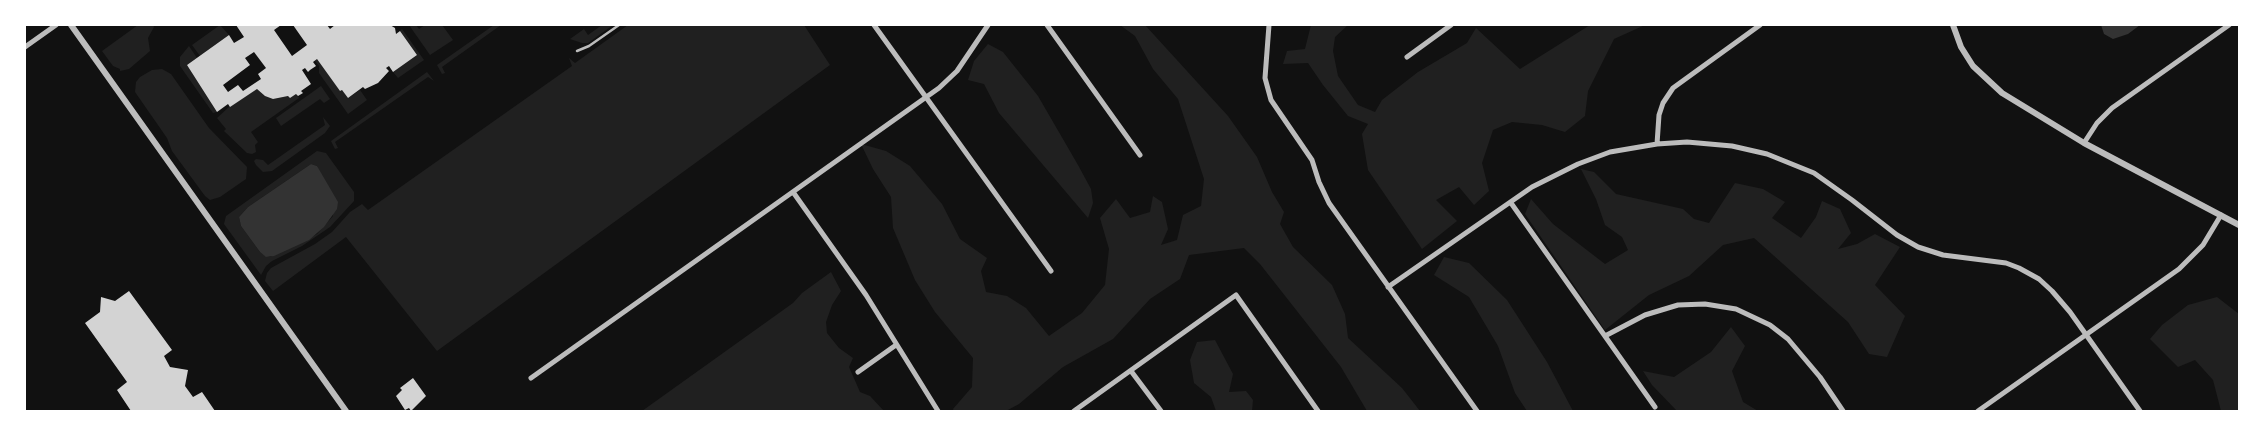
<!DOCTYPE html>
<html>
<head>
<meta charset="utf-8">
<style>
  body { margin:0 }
  #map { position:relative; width:2264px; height:436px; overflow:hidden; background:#111; font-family:Overpass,sans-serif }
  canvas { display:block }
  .frame { position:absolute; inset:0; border:26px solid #fff; pointer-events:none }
</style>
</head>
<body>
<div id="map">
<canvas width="2264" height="436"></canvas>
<div class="frame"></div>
</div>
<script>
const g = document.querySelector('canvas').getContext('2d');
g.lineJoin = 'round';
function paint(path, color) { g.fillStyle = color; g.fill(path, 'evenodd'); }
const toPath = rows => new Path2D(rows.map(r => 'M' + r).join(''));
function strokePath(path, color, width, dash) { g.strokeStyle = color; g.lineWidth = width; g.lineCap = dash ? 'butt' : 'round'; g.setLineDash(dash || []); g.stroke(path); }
paint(toPath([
  [138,25,153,25,154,27,148,38,150,51,129,69,120,71,120,69,113,66,102,51],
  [220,25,229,35,200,56,192,45],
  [409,25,416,25,419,29,425,25,442,25,453,40,430,55],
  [494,25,501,25,442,67,445,73,442,74,437,65],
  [602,25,613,25,588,43,582,43,570,39,584,29,588,35],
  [628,25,804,25,830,65,437,351,346,237,273,291,265,281,267,273,271,268,315,244,332,232,350,212,362,204,368,210,572,66,569,58,575,63],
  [1120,25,1145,25,1228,116,1257,157,1272,192,1284,212,1280,224,1293,247,1332,285,1345,314,1348,338,1402,388,1420,411,1367,411,1341,367,1260,264,1244,248,1189,255,1180,279,1150,299,1113,339,1063,367,1019,404,1006,411,954,411,953,409,972,387,973,358,935,312,915,280,893,228,891,197,873,169,861,144,886,151,910,166,942,204,960,239,987,258,981,271,986,292,1007,296,1026,308,1049,336,1082,313,1105,285,1109,249,1100,218,1116,199,1130,218,1150,212,1153,196,1162,202,1168,229,1161,245,1177,240,1183,215,1201,206,1204,179,1178,99,1153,69,1135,36],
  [1311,25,1348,25,1335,37,1333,51,1338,76,1358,105,1375,112,1382,100,1418,72,1467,43,1476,28,1520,69,1590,25,1645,25,1614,39,1588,91,1585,116,1565,132,1542,125,1512,122,1493,130,1482,163,1489,191,1474,205,1459,187,1436,200,1457,221,1422,249,1368,170,1362,134,1368,124,1348,116,1323,85,1308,63,1283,64,1287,51,1305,49],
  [402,29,424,60,398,78,393,72,417,55,400,31],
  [988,44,1003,52,1038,96,1078,165,1091,189,1093,203,1088,218,999,113,984,84,968,80,974,61],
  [189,46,197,58,187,65,217,112,213,113,180,66,180,57],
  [317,59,340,91,342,90,348,98,360,90,367,100,348,114,319,73,319,66,315,61],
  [162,69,171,74,209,128,247,167,246,179,220,197,210,200,205,196,172,151,167,138,135,92,136,82,140,77,152,70],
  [427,72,434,81,428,77,335,142,338,148,335,149,331,141],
  [321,86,330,99,324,103,320,99,281,126,276,118],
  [257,89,265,96,273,99,288,96,290,98,296,94,299,98,251,132,258,142,255,145,256,152,252,154,247,153,224,131,226,129,217,118,230,106],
  [323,117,330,126,325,133,272,171,263,172,256,165,254,161,256,159,263,160,268,165,325,125],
  [317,151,326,153,354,192,354,201,330,227,302,246,272,261,266,266,261,275,224,224,226,216],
  [311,164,317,166,333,216,317,234,270,257,267,257,260,252,241,226,239,217,248,207],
  [1581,169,1594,172,1616,194,1683,209,1694,219,1709,223,1735,183,1763,189,1785,202,1772,218,1801,238,1816,217,1822,201,1840,209,1851,233,1838,249,1857,244,1875,234,1900,247,1875,285,1905,316,1887,357,1869,354,1848,322,1754,238,1723,245,1689,276,1649,295,1605,330,1525,214,1531,199,1553,224,1605,264,1628,250,1622,237,1605,225,1596,199],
  [1444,257,1469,263,1507,300,1547,362,1573,411,1527,411,1515,393,1498,346,1469,297,1434,275],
  [831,272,841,291,832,305,826,322,827,333,839,348,853,358,849,367,860,392,870,396,884,411,642,411,793,303,802,293],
  [2217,297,2239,314,2239,411,2221,411,2213,380,2195,360,2178,367,2150,339,2162,325,2188,305],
  [1731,327,1745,346,1732,371,1743,402,1758,411,1677,411,1652,385,1643,371,1674,377,1711,352],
  [1215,340,1233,374,1229,392,1246,391,1253,400,1252,411,1216,411,1211,397,1194,383,1190,360,1197,342]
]), '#202020');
paint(toPath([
  [2101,25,2140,25,2128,34,2113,39,2104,34],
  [311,164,317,166,338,202,337,209,324,227,309,240,274,256,266,257,260,252,241,226,239,217,248,207]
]), '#333');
paint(toPath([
  [236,25,281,25,274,30,292,56,307,45,293,25,327,25,330,29,335,25,390,25,395,28,396,34,400,31,417,55,393,72,389,66,386,68,389,71,378,83,365,89,363,87,348,98,342,90,340,91,317,59,313,62,316,66,310,70,308,72,305,68,302,70,311,84,301,91,303,93,298,96,296,94,290,98,288,96,273,99,265,96,257,89,230,107,228,104,217,112,187,65,229,35,234,43,244,37],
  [254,52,266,68,258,74,261,79,243,91,238,85,228,92,223,85,250,65,245,58],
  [129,291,172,350,164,356,170,367,188,370,185,386,193,397,202,392,215,411,131,411,117,390,127,382,85,323,100,312,101,297,115,301],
  [413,378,426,396,411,411,409,408,405,410,396,396,402,390,400,388]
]), '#d3d3d3');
strokePath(toPath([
  [577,51,589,46,619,25]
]), '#bcbcbc', 2.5);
strokePath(toPath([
  [874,25,1051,271],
  [1047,25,1140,155],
  [1269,25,1265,78,1271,100,1312,160,1319,182,1329,203,1477,411],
  [25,47,56,25],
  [1407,57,1451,25],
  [2084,143,2097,123,2112,108,2229,25],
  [1657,144,1659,115,1663,103,1673,88,1760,25],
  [793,192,866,295,938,411],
  [1511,203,1655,407],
  [1388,287,1532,187,1578,164,1610,152,1657,144,1687,142,1732,146,1767,154,1814,173,1852,200,1897,235,1918,247,1943,255,2006,263,2019,268,2039,279,2052,291,2070,312,2140,411],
  [1605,336,1645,315,1678,305,1705,304,1736,309,1770,325,1788,339,1820,377,1843,411],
  [1131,371,1161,411],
  [858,372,896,345],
  [531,378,939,88,957,71,988,25],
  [1074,411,1236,295,1318,411],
  [1978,411,2179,269,2203,245,2221,215]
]), '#bcbcbc', 5);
strokePath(toPath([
  [71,25,346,411],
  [1953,25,1961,47,1973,66,2002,93,2084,143,2239,225]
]), '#bcbcbc', 6);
</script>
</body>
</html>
